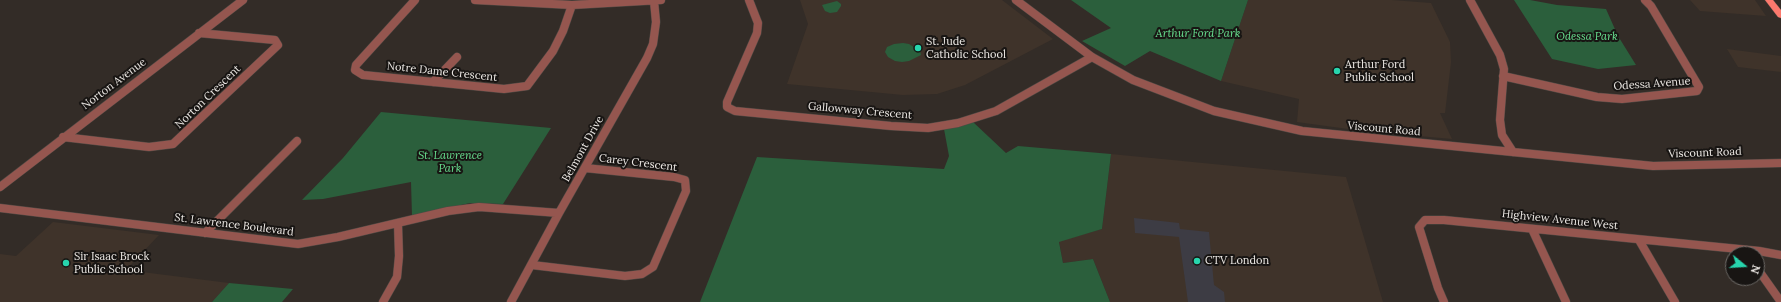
<!DOCTYPE html>
<html>
<head>
<meta charset="utf-8">
<style>
  body { margin:0 }
  #map { position:relative; width:1781px; height:302px; overflow:hidden; background:#332c27; font-family:Lora,serif }
  canvas { display:block }
  .north { position:absolute; left:1725px; top:246px; width:40px; height:40px; box-sizing:border-box; background:#181513; border:1px solid #6d6a67; border-radius:50%; rotate:108deg; font-size:11px; font-weight:700; line-height:16px; text-align:center; color:#ede9e5 }
  .north::after { content:''; display:block; margin:auto; width:14px; height:18px; background:#27d5ad; clip-path:polygon(50% 0,100% 100%,50% 72%,0 100%) }
</style>
</head>
<body>
<div id="map">
<canvas width="1781" height="302"></canvas>
<div class="north">N</div>
</div>
<script>
const g = document.querySelector('canvas').getContext('2d');
g.lineJoin = 'round';
function paint(path, color) { g.fillStyle = color; g.fill(path, 'evenodd'); }
const toPath = rows => new Path2D(rows.map(r => 'M' + r).join(''));
function strokePath(path, color, width, dash) { g.strokeStyle = color; g.lineWidth = width; g.lineCap = dash ? 'butt' : 'round'; g.setLineDash(dash || []); g.stroke(path); }
function label(font, color, halo, rows, align = 'center') {
  g.font = font + ' Lora,serif'; g.lineWidth = 4; g.setLineDash([]); g.textBaseline = 'middle'; g.strokeStyle = halo; g.fillStyle = color; for (const [text, x, y, turn = 0] of rows) {
    g.save(); g.translate(x, y); g.rotate((+turn || 0) * Math.PI / 180); g.textAlign = isNaN(turn) ? turn : align; if (halo) g.strokeText(text, 0, 0); g.fillText(text, 0, 0); g.restore();
  }
}
paint(toPath([
  [800,0,1002,0,1053,39,965,85,937,94,903,95,787,84,808,24],
  [1248,0,1392,0,1431,3,1450,42,1451,62,1445,113,1440,113,1452,139,1363,131,1297,122,1299,99,1221,81],
  [1690,0,1755,0,1766,16,1700,11],
  [1727,49,1781,56,1781,72,1738,67],
  [1111,154,1346,177,1383,302,1110,302,1093,259,1063,263,1059,241,1102,229],
  [53,222,159,235,126,270,229,283,212,302,0,302,0,254,16,256]
]), '#3f332a');
paint(toPath([
  [1071,0,1248,0,1221,81,1150,51,1125,66,1082,41,1111,28],
  [1514,0,1530,0,1557,5,1606,9,1618,36,1636,65,1598,69,1552,59],
  [837,1,841,4,841,6,837,12,830,13,825,11,822,5],
  [903,43,909,44,920,51,921,55,909,61,902,62,895,61,888,57,885,52,887,47,894,44],
  [381,112,551,128,503,204,470,203,412,216,411,182,323,199,302,200,343,158],
  [973,122,1006,153,1018,146,1111,154,1102,229,1059,242,1063,263,1093,259,1110,302,700,302,757,157,944,169,949,156,944,129],
  [229,283,293,289,282,302,212,302]
]), '#2b5f3c');
paint(toPath([
  [1134,218,1179,223,1180,229,1209,232,1214,285,1224,292,1225,302,1188,302,1179,237,1135,233]
]), '#3d3c44');
const minor = toPath([
  [415,0,356,65,355,70,363,75,504,89,527,86,553,51,563,31,572,5],
  [475,0,572,5,661,0],
  [749,0,758,23,757,33,727,102,727,107,735,111,891,126,928,128,958,123,996,111,1092,57],
  [1016,0,1092,57,1133,80,1214,111,1302,131,1653,166,1781,163],
  [1470,0,1500,55,1504,69,1500,120,1502,135,1513,152],
  [1503,76,1597,97,1622,99,1697,91,1699,87,1651,6,1645,0],
  [433,82,457,57],
  [63,137,149,147,173,144,278,45,275,40,199,33],
  [0,187,243,0],
  [0,208,298,244,338,237,448,211,479,207,559,213],
  [1532,229,1566,302],
  [205,233,297,141],
  [1639,240,1675,302],
  [532,265,625,276,642,274,653,267,686,191,685,180,674,177,585,168],
  [1757,268,1781,302],
  [383,302,397,277,399,256,398,224],
  [511,302,559,213,647,58,653,44,656,22,654,1],
  [1444,302,1438,288,1419,227,1425,220,1444,220,1759,251,1781,255]
]);
const major = toPath([
  [1765,0,1773,0,1781,10,1781,18,1778,17,1765,0]
]);
strokePath(minor, '#514a45', 9);
strokePath(major, '#514a45', 1);
strokePath(minor, '#95564f', 8);
paint(major, '#fb796d');
for (const [x, y, r, color] of [
  [918,48,4,"#27d5ad"],
  [1337,71,4,"#27d5ad"],
  [1197,261,4,"#27d5ad"],
  [66,263,4,"#27d5ad"]
]) { const dot = new Path2D(); dot.arc(x, y, r, 0, 2 * Math.PI); g.fillStyle = color; g.fill(dot); strokePath(dot, '#181513', 1.5); }
label('italic 11px', '#68e190', '#181513', [
  ["Arthur Ford Park",1198,34],
  ["Odessa Park",1587,37],
  ["St. Lawrence",450,156],
  ["Park",450,169]
]);
label('11px', '#ede9e5', '#181513', [
  ["St. Jude",926,42],
  ["Catholic School",926,55],
  ["Arthur Ford",1345,65],
  ["Public School",1345,78],
  ["Sir Isaac Brock",74,257],
  ["Public School",74,270],
  ["CTV London",1205,261]
], 'left');
label('11px', '#ede9e5', '#181513', [
  ["Notre Dame Crescent",442,72,6],
  ["Norton Avenue",114,84,-37],
  ["Odessa Avenue",1652,84,-4],
  ["Norton Crescent",208,97,-44],
  ["Gallowway Crescent",860,111,5],
  ["Viscount Road",1384,129,5],
  ["Belmont Drive",583,149,-61],
  ["Viscount Road",1705,153,-2],
  ["Carey Crescent",638,163,7],
  ["Highview Avenue West",1560,220,6],
  ["St. Lawrence Boulevard",234,225,7]
]);
</script>
</body>
</html>
